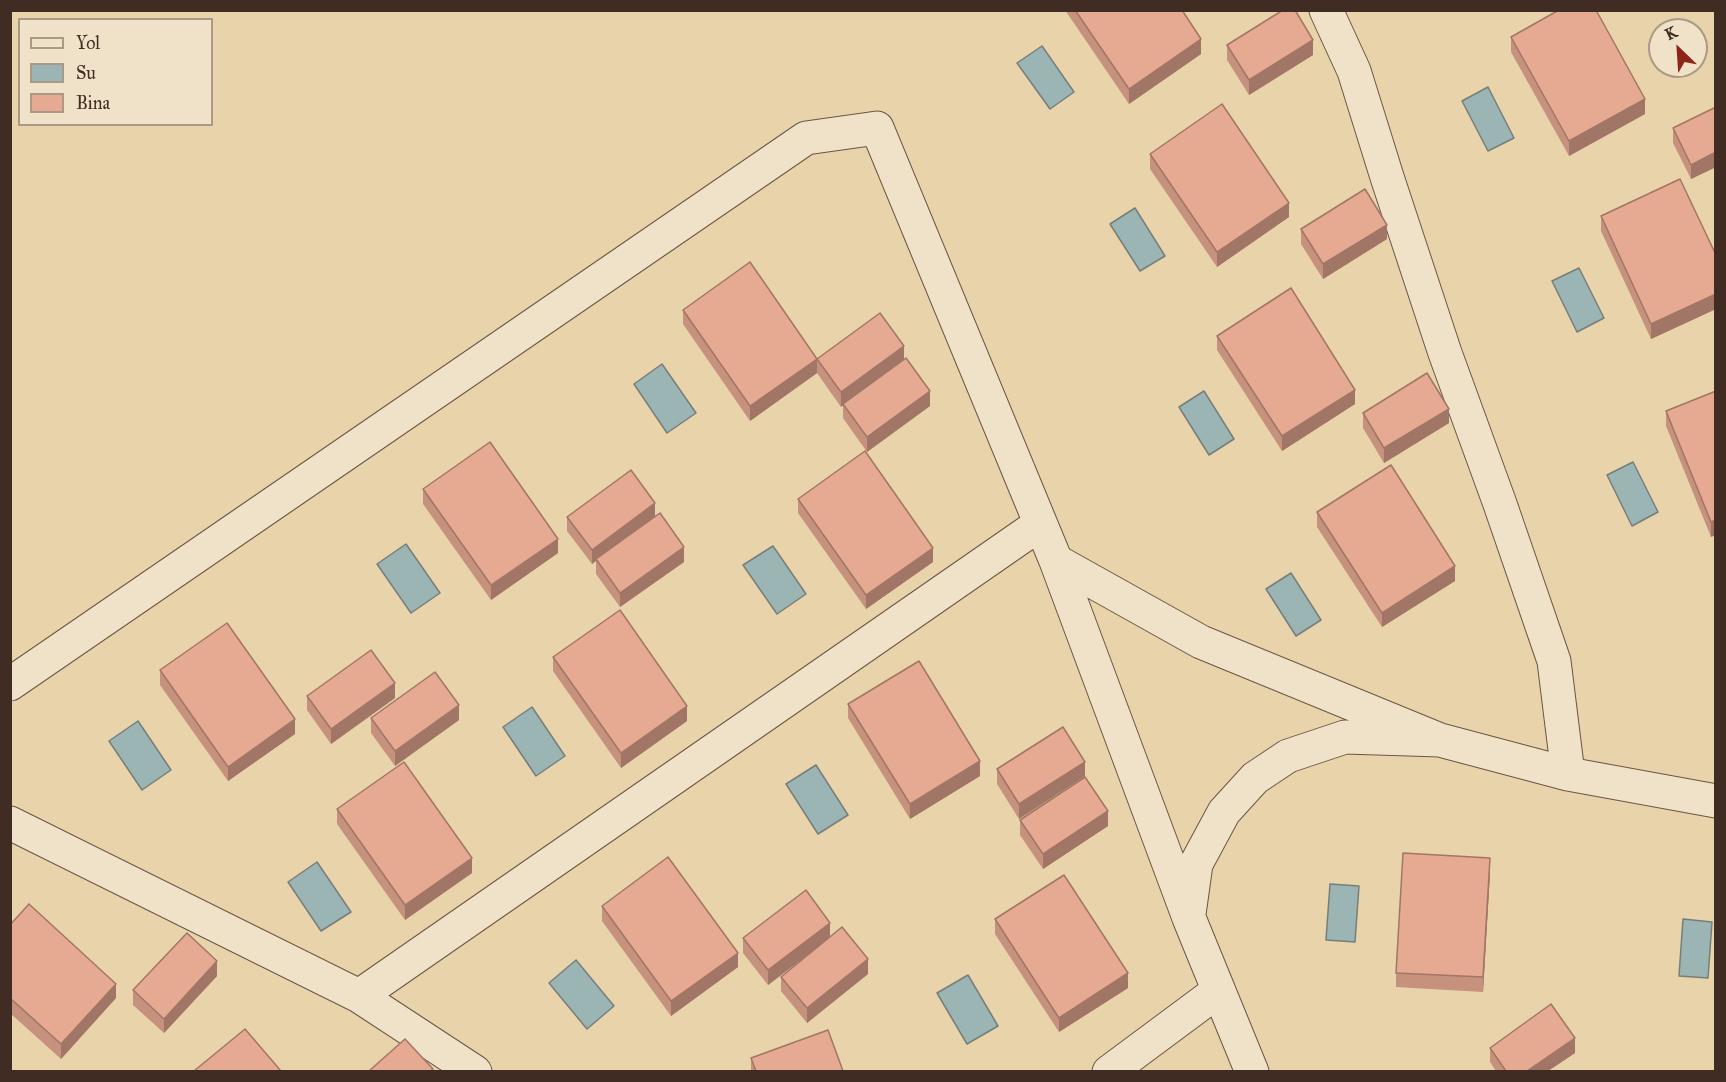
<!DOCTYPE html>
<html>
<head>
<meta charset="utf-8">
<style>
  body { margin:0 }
  #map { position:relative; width:1726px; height:1082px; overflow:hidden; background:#e8d3aa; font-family:"IM FELL Great Primer",serif }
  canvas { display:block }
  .frame { position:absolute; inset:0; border:12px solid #412c23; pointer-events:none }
  .legend { position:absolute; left:18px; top:18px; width:195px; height:108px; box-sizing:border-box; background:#f0e2c8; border:2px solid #aa9986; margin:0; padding:8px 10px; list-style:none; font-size:18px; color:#412c23 }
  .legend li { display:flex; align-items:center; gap:12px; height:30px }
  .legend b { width:30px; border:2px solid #aa9986 }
  .north { position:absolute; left:1648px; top:18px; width:60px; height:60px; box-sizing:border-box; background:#f0e2c8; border:2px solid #aa9986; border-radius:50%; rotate:335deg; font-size:16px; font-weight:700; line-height:24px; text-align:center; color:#412c23 }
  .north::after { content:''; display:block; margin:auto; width:21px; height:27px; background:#8f2418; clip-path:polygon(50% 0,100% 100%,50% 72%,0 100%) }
</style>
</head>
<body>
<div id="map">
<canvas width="1726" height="1082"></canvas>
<div class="frame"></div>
<ul class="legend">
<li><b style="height:8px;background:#f0e2c8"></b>Yol</li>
<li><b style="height:16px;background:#9bb5b4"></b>Su</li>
<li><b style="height:16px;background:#e6a991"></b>Bina</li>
</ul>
<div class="north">K</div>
</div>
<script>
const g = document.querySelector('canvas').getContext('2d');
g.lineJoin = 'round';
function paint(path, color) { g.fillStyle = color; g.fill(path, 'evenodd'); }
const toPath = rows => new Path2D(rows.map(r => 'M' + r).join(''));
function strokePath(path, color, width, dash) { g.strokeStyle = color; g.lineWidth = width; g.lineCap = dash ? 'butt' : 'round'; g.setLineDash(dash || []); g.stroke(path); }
const water = toPath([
  [1042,46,1074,92,1050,109,1017,63,1042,46],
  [1488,87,1514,138,1488,151,1462,101,1488,87],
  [1135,208,1165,256,1140,271,1110,224,1135,208],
  [1579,268,1604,318,1577,332,1552,281,1579,268],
  [662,364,696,413,667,433,634,384,662,364],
  [1204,391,1234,439,1209,455,1179,407,1204,391],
  [1633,462,1658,512,1632,526,1607,475,1633,462],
  [406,544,440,593,411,613,377,564,406,544],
  [773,546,806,594,777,614,743,565,773,546],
  [1291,573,1321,620,1296,636,1266,589,1291,573],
  [532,707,565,756,536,776,503,727,532,707],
  [138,721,171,770,142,790,109,741,138,721],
  [816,765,848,815,818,834,786,784,816,765],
  [317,862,351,912,321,931,288,882,317,862],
  [1330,884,1359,886,1355,942,1326,940,1330,884],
  [1683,919,1712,922,1708,978,1679,976,1683,919],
  [576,960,614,1006,587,1029,549,983,576,960],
  [968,975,998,1026,967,1044,937,993,968,975]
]);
paint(water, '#9bb5b4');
strokePath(water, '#777e7a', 1.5);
const street = toPath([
  [1326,10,1354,71,1387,177,1445,353,1500,504,1554,661,1568,774],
  [1056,561,1201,642,1440,740,1345,737,1288,756,1255,778,1224,812,1196,864,1189,914],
  [10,684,806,138,877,128,1056,561,1189,918,1252,1072],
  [1440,740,1568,774,1716,801],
  [10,823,359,996,475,1072],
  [359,996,1040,524],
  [1109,1072,1218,991]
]);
strokePath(street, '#6b5645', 35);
strokePath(street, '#f0e2c8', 33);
paint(toPath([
  [1065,10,1182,10,1201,54,1129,104],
  [1511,37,1645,114,1569,156,1511,52],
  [1227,45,1313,55,1249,95,1227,60],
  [1716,107,1716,167,1691,179,1673,143,1673,128],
  [1150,154,1289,217,1217,267,1150,169],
  [1601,216,1716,255,1716,309,1651,339,1601,231],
  [1301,229,1387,239,1323,279,1301,244],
  [683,310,817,359,904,359,930,406,867,452,843,418,843,405,841,407,817,373,750,421,683,324],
  [1217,336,1355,404,1282,451,1217,350],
  [1716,391,1711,537,1666,426,1666,411],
  [1363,413,1449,423,1384,463,1363,428],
  [423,489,558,553,491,600,423,504],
  [798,499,933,562,866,609,798,513],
  [1317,512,1455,581,1382,627,1317,527],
  [655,516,684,562,620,607,596,574,596,561,592,564,567,531,567,517],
  [553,657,687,721,621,768,553,671],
  [160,670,295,734,228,781,160,685],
  [307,696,395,698,331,744,307,710],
  [848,704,980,776,910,819,848,718],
  [371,718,459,720,395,766,371,733],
  [997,769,1085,776,1019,819,997,784],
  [337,809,472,873,405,920,337,824],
  [1020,820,1108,826,1043,869,1020,835],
  [1490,873,1483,992,1396,987,1396,973],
  [602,906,738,967,671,1016,602,921],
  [995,919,1128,988,1059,1032,995,934],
  [10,925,116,998,61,1059,10,1013],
  [830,937,868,974,807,1023,781,991,781,977,815,949,768,985,743,953,743,938],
  [217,976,164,1033,133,1005,133,990],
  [1490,1048,1575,1053,1548,1071,1496,1071,1490,1062],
  [751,1058,843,1071,751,1071]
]), '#c6917d');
paint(toPath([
  [1201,39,1201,54,1129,104,1129,89],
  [1313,40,1313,55,1249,95,1249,80],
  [1645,99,1645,114,1569,156,1569,141],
  [1716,152,1716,167,1691,179,1691,165],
  [1289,203,1289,217,1217,267,1217,252],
  [1387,225,1387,239,1323,279,1323,264],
  [1716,294,1716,309,1651,339,1651,324],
  [904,346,904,361,841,407,841,392],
  [817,359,817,373,750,421,750,406],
  [1355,390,1355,404,1282,451,1282,436],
  [930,391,930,406,867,452,867,437],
  [1449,409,1449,423,1384,463,1384,448],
  [655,503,655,518,592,564,592,550],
  [1716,520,1716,535,1711,537,1711,522],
  [558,539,558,553,491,600,491,585],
  [684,547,684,562,620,607,620,593],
  [933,548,933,562,866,609,866,595],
  [1455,566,1455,581,1382,627,1382,613],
  [395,683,395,698,331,744,331,729],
  [459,705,459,720,395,766,395,751],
  [687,706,687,721,621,768,621,753],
  [295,719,295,734,228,781,228,767],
  [980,761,980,776,910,819,910,804],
  [1085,762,1085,776,1019,819,1019,804],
  [1108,811,1108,826,1043,869,1043,854],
  [472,858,472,873,405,920,405,905],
  [1490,858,1490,873,1483,992,1483,977],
  [830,923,830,938,768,985,768,970],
  [738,953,738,967,671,1016,671,1001],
  [868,959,868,974,807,1023,807,1008],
  [217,961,217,976,164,1033,164,1019],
  [1128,973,1128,988,1059,1032,1059,1018],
  [116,984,116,998,61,1059,61,1044],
  [1575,1038,1575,1053,1548,1071,1527,1071]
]), '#a17666');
const building = toPath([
  [1075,10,1182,10,1201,39,1129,89,1075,10],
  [1283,10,1295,10,1313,40,1249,80,1227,45,1283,10],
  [1559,10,1596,10,1645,99,1569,141,1511,37,1559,10],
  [1222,104,1289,203,1217,252,1150,154,1222,104],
  [1716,107,1716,152,1691,165,1673,128,1716,107],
  [1680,179,1716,255,1716,294,1651,324,1601,216,1680,179],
  [1365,189,1387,225,1323,264,1301,229,1365,189],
  [750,262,817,359,880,313,904,346,841,392,817,359,750,406,683,310,750,262],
  [1291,288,1355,390,1282,436,1217,336,1291,288],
  [906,358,930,391,867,437,843,404,906,358],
  [1427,373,1449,409,1384,448,1363,413,1427,373],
  [1716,391,1716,520,1711,522,1666,411,1716,391],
  [490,442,558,539,491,585,423,489,490,442],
  [865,451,933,548,866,595,798,499,865,451],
  [1391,465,1455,566,1382,613,1317,512,1391,465],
  [631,470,655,503,592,550,567,517,631,470],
  [660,513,684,547,620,593,596,559,660,513],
  [620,610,687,706,621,753,553,657,620,610],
  [227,623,295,719,228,767,160,670,227,623],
  [371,650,395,683,331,729,307,696,371,650],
  [919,661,980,761,910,804,848,704,919,661],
  [435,672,459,705,395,751,371,718,435,672],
  [1063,727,1085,762,1019,804,997,769,1063,727],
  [404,762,472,858,405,905,337,809,404,762],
  [1085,777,1108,811,1043,854,1020,820,1085,777],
  [1403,853,1490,858,1483,977,1396,973,1403,853],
  [668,857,738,953,671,1001,602,906,668,857],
  [1064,875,1128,973,1059,1018,995,919,1064,875],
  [806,890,830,923,768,970,743,938,806,890],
  [29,904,116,984,61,1044,10,998,10,925,29,904],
  [842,927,868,959,807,1008,781,977,842,927],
  [187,933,217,961,164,1019,133,990,187,933],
  [1551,1004,1575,1038,1527,1071,1506,1071,1490,1048,1551,1004],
  [245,1029,281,1071,194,1071,245,1029],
  [828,1030,843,1071,756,1071,751,1058,828,1030],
  [405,1039,433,1069,430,1071,369,1071,405,1039]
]);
paint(building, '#e6a991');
strokePath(building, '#a17666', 1.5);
</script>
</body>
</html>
